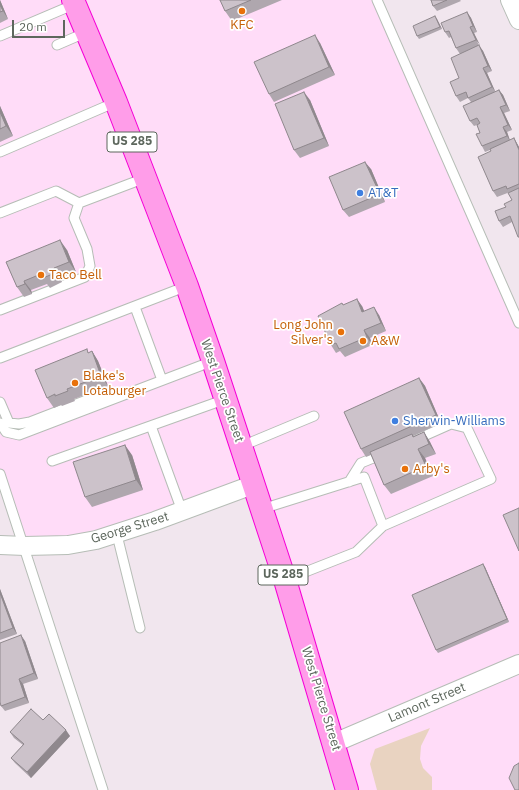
<!DOCTYPE html>
<html>
<head>
<meta charset="utf-8">
<style>
  body { margin:0 }
  #map { position:relative; width:519px; height:790px; overflow:hidden; background:#f1e6ee; font-family:"IBM Plex Sans",sans-serif }
  canvas { display:block }
  .scale { position:absolute; left:12px; top:20px; width:53px; height:18px; box-sizing:border-box; border:2px solid #5d675d; border-top:0; padding-left:5px; font-size:12px; line-height:14px; white-space:nowrap; color:#5d675d; -webkit-text-stroke:3px #fff; paint-order:stroke }
</style>
</head>
<body>
<div id="map">
<canvas width="519" height="790"></canvas>
<div class="scale">20 m</div>
</div>
<script>
const g = document.querySelector('canvas').getContext('2d');
g.lineJoin = 'round';
function paint(path, color) { g.fillStyle = color; g.fill(path, 'evenodd'); }
const toPath = rows => new Path2D(rows.map(r => 'M' + r).join(''));
function strokePath(path, color, width, dash) { g.strokeStyle = color; g.lineWidth = width; g.lineCap = dash ? 'butt' : 'round'; g.setLineDash(dash || []); g.stroke(path); }
function label(font, color, halo, rows, align = 'center') {
  g.font = font + ' "IBM Plex Sans",sans-serif'; g.lineWidth = 3.5; g.setLineDash([]); g.textBaseline = 'middle'; g.strokeStyle = halo; g.fillStyle = color; for (const [text, x, y, turn = 0] of rows) {
    g.save(); g.translate(x, y); g.rotate((+turn || 0) * Math.PI / 180); g.textAlign = isNaN(turn) ? turn : align; if (halo) g.strokeText(text, 0, 0); g.fillText(text, 0, 0); g.restore();
  }
}
paint(toPath([
  [0,0,377,0,519,323,519,790,347,790,255,485,155,521,25,546,0,474]
]), '#ffdcf8');
paint(toPath([
  [430,728,421,746,420,759,423,768,432,777,432,790,377,790,370,764,375,749]
]), '#e9d3c1');
const service = toPath([
  [377,0,519,323],
  [0,36,75,4],
  [57,45,87,32],
  [0,152,116,102],
  [0,213,56,191,79,203,145,178],
  [135,307,162,380],
  [0,310,85,277,90,266,87,249,74,218,79,203],
  [0,358,187,286],
  [0,402,9,423,19,424,30,422,92,398,108,399],
  [0,423,6,432,19,435,213,361],
  [151,426,182,511],
  [242,446,314,416],
  [52,461,226,399],
  [0,474,103,790],
  [349,482,361,463,383,454],
  [262,509,364,477,383,526],
  [117,535,140,628],
  [285,580,356,552,383,526,491,479,467,428,451,424,415,440]
]);
const minor = toPath([
  [510,0,519,20],
  [0,545,25,546,68,545,96,540,155,521,255,484],
  [334,743,519,664]
]);
const trunk = toPath([
  [73,0,116,102,187,286,213,361,285,580,347,790]
]);
strokePath(service, '#b6bdb6', 11);
strokePath(minor, '#b6bdb6', 20);
strokePath(trunk, '#f600d7', 24);
strokePath(service, '#fff', 9);
strokePath(minor, '#fff', 18);
strokePath(trunk, '#ff9de9', 22);
paint(toPath([
  [0,0,8,19,0,23],
  [220,0,282,0,232,21,225,11],
  [431,0,460,0,461,1,437,11,433,6],
  [467,12,471,18,477,32,474,33,479,46,483,51,492,71,487,73,495,92,499,90,503,95,510,111,504,113,512,130,507,132,510,140,514,138,519,147,519,238,512,222,503,227,499,221,506,207,512,200,510,192,497,197,493,191,491,151,490,150,485,152,482,146,480,133,477,125,474,126,470,121,471,102,468,98,460,102,456,96,459,78,460,54,456,48,451,37,449,38,445,32],
  [435,16,437,19,442,29,419,39,417,36],
  [320,43,335,75,274,102,269,94],
  [310,100,329,146,300,158,294,150],
  [0,106,13,136,0,142],
  [371,169,385,202,349,217,343,210],
  [67,250,76,272,60,278,62,282,50,288,47,284,31,290,32,294,24,297,17,287,6,262],
  [343,305,362,306,364,311,379,315,386,331,370,338,372,345,345,357,340,351,336,353,331,345],
  [92,351,98,361,108,386,74,399,75,401,62,406,61,405,54,408,47,398,89,353],
  [419,378,425,386,441,423,413,436,414,436,424,432,430,442,436,454,425,458,433,476,391,494,384,485,371,455,366,457,361,449],
  [132,455,143,490,92,507,85,497],
  [483,564,485,567,509,622,438,653,436,650],
  [0,589,17,634,0,640],
  [25,641,38,679,23,684,29,703,5,711,1,706],
  [43,720,70,736,31,778,15,763,11,758,23,745,14,738,10,732]
]), '#afa7ae');
paint(toPath([
  [0,0,8,19,3,11,0,5],
  [467,12,471,18,477,32,473,26],
  [435,16,437,19,442,29,440,27],
  [470,27,474,33,480,45,476,40],
  [315,35,320,43,335,75,329,67],
  [479,45,483,51,492,71,488,66],
  [483,68,487,73,496,93,492,87],
  [499,90,503,95,510,111,506,105],
  [304,92,310,100,329,146,324,138],
  [0,106,13,136,6,126,0,112],
  [500,107,504,113,512,130,508,125],
  [503,127,507,132,510,141,507,136],
  [514,138,519,147,519,150],
  [365,162,371,169,385,202,380,194],
  [60,240,67,250,76,272,69,262],
  [54,268,60,278,62,282,55,273],
  [24,281,31,290,32,294,25,284],
  [357,299,362,306,368,320,362,312],
  [374,307,379,315,386,331,381,323],
  [364,330,370,338,372,345,367,337],
  [92,351,98,361,108,386,101,376],
  [419,378,425,386,441,423,436,415],
  [424,432,430,442,436,454,429,444],
  [125,445,132,455,143,490,136,480],
  [418,449,425,458,433,476,426,466],
  [483,564,485,567,509,622,507,619],
  [0,589,17,634,13,628,0,593],
  [21,635,25,641,38,679,34,673],
  [19,679,23,684,29,703,25,697],
  [66,730,70,736,31,778,27,772]
]), '#8f888d');
const building = toPath([
  [220,0,251,0,225,11,220,0],
  [431,0,447,0,433,6,431,0],
  [0,5,3,11,0,12,0,5],
  [467,12,473,26,470,27,476,40,456,48,449,31,445,32,441,23,467,12],
  [435,16,440,27,417,36,413,26,435,16],
  [315,35,329,67,269,94,254,62,315,35],
  [479,45,488,66,483,68,492,87,468,98,466,92,456,96,450,82,459,78,451,58,479,45],
  [499,90,506,105,500,107,508,125,503,127,507,136,482,146,476,134,480,133,477,125,480,123,477,118,470,121,463,106,499,90],
  [304,92,324,138,294,150,275,104,304,92],
  [0,112,6,126,0,129,0,112],
  [514,138,519,150,519,184,507,189,506,186,493,191,478,157,491,151,490,149,514,138],
  [365,162,380,194,343,210,329,177,365,162],
  [519,188,519,237,518,237,510,216,499,221,495,211,506,207,504,204,512,200,508,193,519,188],
  [60,240,69,262,54,268,55,273,43,278,41,274,24,281,25,284,17,287,6,262,60,240],
  [357,299,362,312,374,307,381,323,364,330,367,337,339,349,336,343,331,345,318,316,342,303,343,305,357,299],
  [87,349,88,353,92,351,101,376,67,389,68,391,55,396,55,394,47,398,35,370,87,349],
  [419,378,436,415,361,449,344,412,419,378],
  [424,432,429,444,418,449,426,466,384,485,370,452,412,434,413,437,424,432],
  [125,445,136,480,85,497,73,462,125,445],
  [519,508,519,551,503,515,519,508],
  [483,564,507,619,436,650,412,595,483,564],
  [0,593,13,628,0,633,0,593],
  [21,635,34,673,19,679,25,697,1,706,0,702,0,643,21,635],
  [31,709,43,720,49,714,66,730,27,772,11,758,24,744,10,732,31,709],
  [519,763,519,790,515,790,509,778,514,766,519,763]
]);
paint(building, '#ccc2ca');
strokePath(building, '#8f888d', 1);
for (const [x, y, r, color] of [
  [242,11,4,"#e8710a"],
  [360,193,4,"#3f7fe0"],
  [41,275,4,"#e8710a"],
  [341,332,4,"#e8710a"],
  [363,341,4,"#e8710a"],
  [75,383,4,"#e8710a"],
  [395,421,4,"#3f7fe0"],
  [405,469,4,"#e8710a"]
]) { const dot = new Path2D(); dot.arc(x, y, r, 0, 2 * Math.PI); g.fillStyle = color; g.fill(dot); strokePath(dot, '#fff', 1.5); }
for (const [x, y, w] of [
  [132,142,50],
  [283,575,50]
]) { const box = new Path2D(); box.roundRect(x - w / 2, y - 10, w, 20, 3); g.fillStyle = '#fff'; g.fill(box); strokePath(box, '#5d675d', 1); }
label('bold 12px', '#5d675d', null, [
  ["US 285",132,142],
  ["US 285",283,575]
]);
label('13px', '#c56008', '#fff', [
  ["KFC",242,25,"center"],
  ["Taco Bell",49,275],
  ["Long John",333,325,"right"],
  ["Silver's",333,340,"right"],
  ["A&W",371,341],
  ["Blake's",83,376],
  ["Lotaburger",83,391],
  ["Arby's",413,469]
], 'left');
label('13px', '#366cbe', '#fff', [
  ["AT&T",368,193],
  ["Sherwin-Williams",403,421]
], 'left');
label('13px', '#5d675d', '#fff', [
  ["West Pierce Street",222,391,71],
  ["George Street",130,528,-17],
  ["West Pierce Street",321,699,73],
  ["Lamont Street",427,703,-23]
]);
</script>
</body>
</html>
